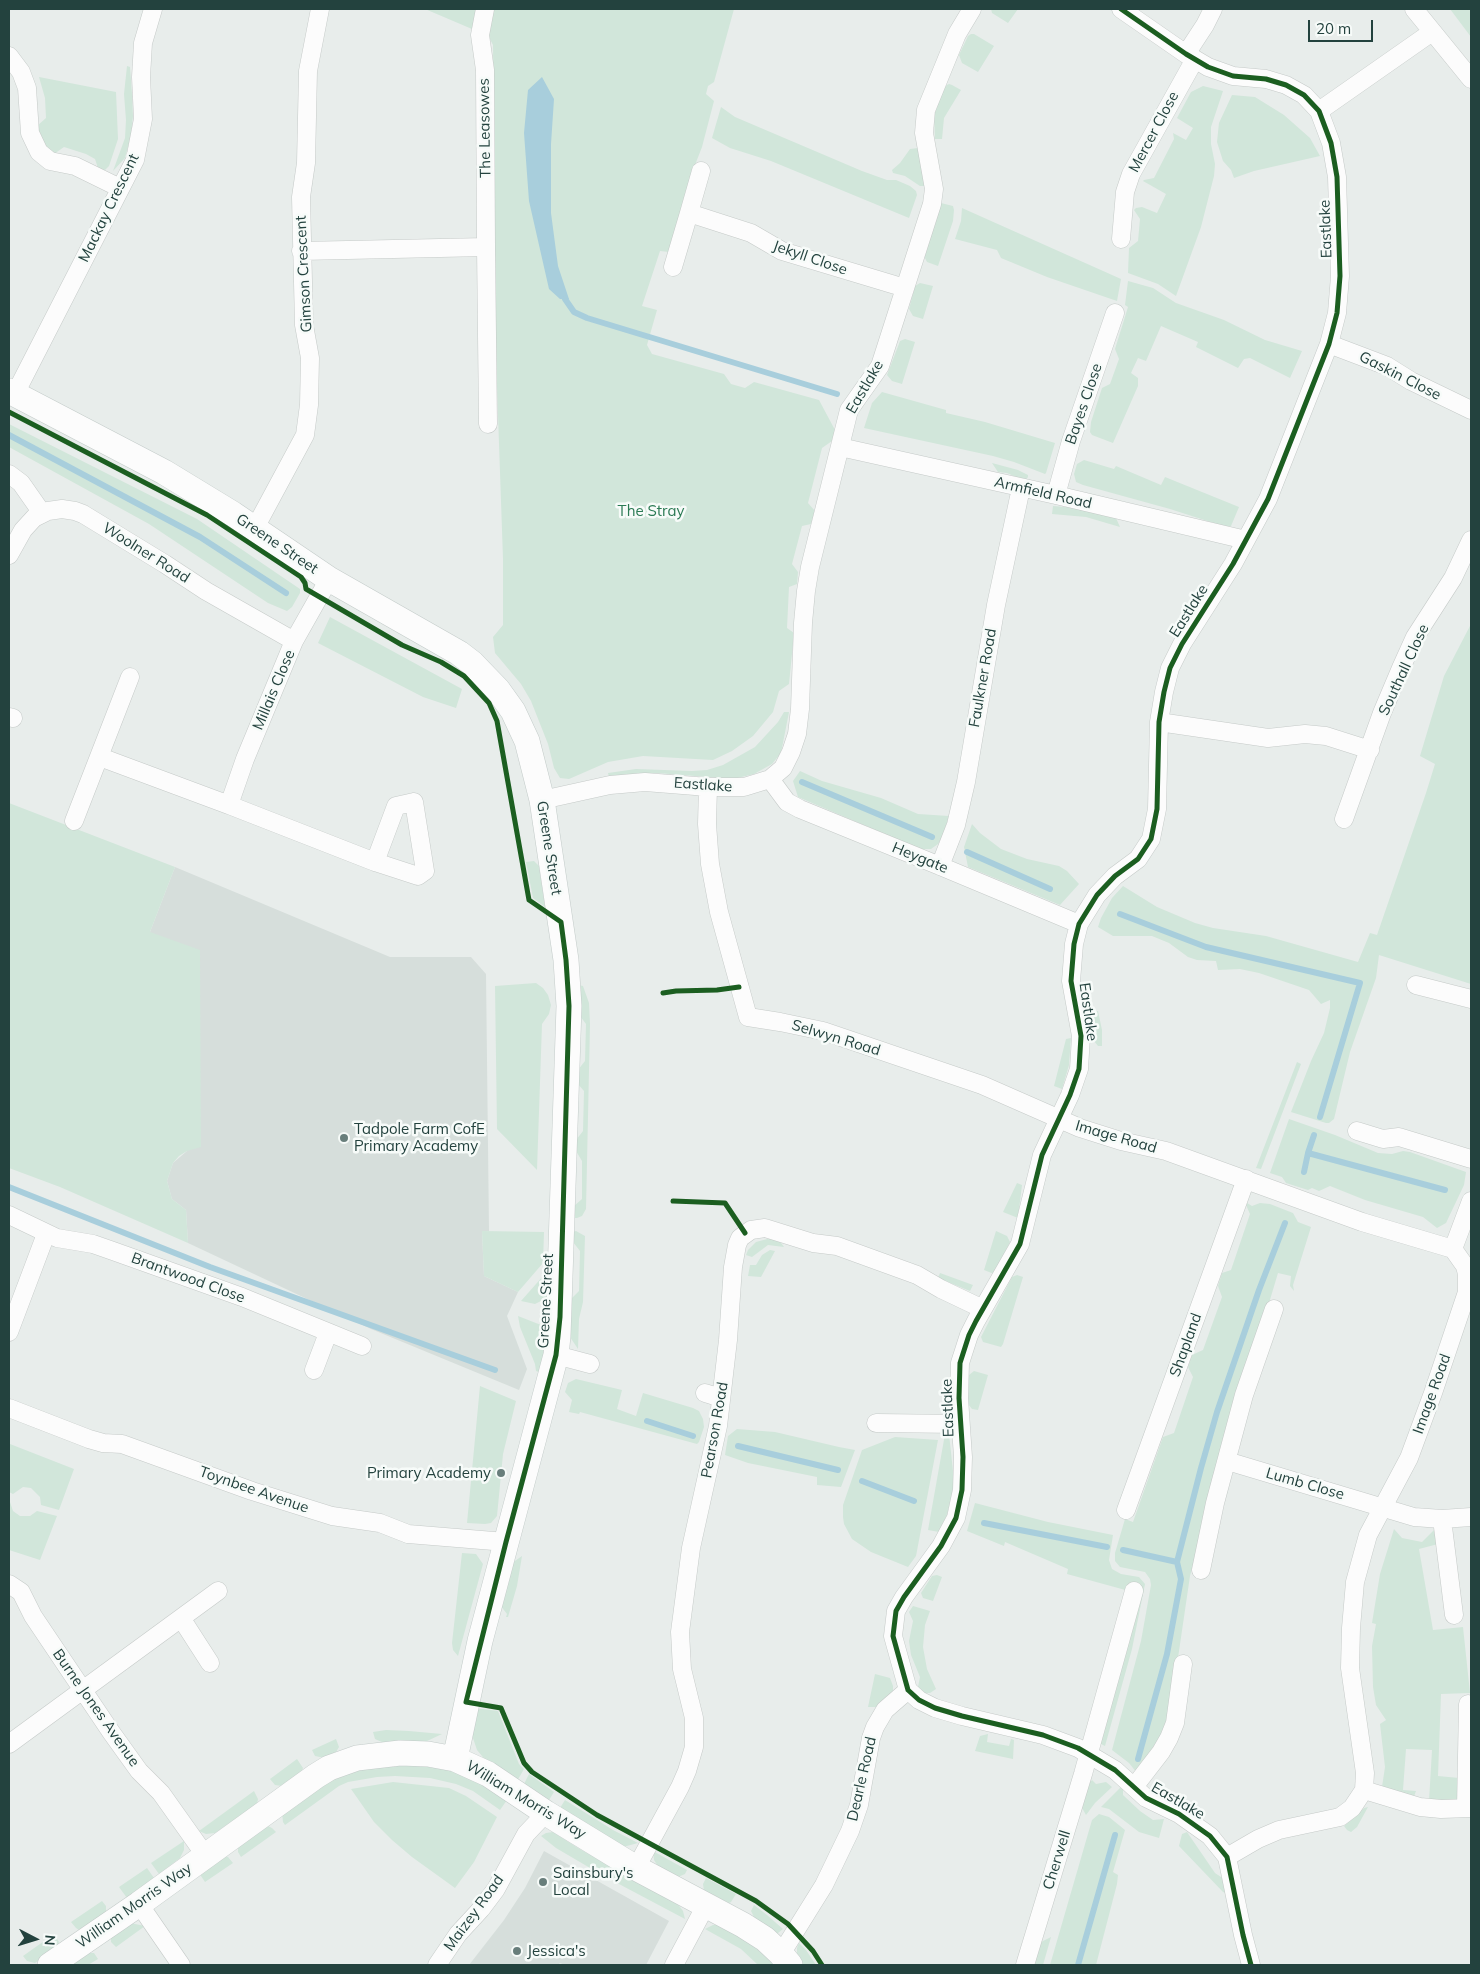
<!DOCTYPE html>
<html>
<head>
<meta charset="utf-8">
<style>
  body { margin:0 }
  #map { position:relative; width:1480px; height:1974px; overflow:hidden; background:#e8edeb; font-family:Mulish,sans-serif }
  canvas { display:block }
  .frame { position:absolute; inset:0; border:10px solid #23423e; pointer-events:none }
  .north { position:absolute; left:10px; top:1914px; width:50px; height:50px; -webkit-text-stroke:4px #f7fbf9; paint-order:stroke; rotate:95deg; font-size:14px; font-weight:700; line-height:20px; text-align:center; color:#23423e }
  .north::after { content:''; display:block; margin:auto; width:18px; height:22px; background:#23423e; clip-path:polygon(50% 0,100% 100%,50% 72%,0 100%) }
  .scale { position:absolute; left:1308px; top:20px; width:65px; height:22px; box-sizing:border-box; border:2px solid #23423e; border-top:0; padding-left:6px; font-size:15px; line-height:18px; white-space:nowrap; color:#23423e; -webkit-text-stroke:4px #f7fbf9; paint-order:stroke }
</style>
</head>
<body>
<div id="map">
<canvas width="1480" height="1974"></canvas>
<div class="frame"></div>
<div class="north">N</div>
<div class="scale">20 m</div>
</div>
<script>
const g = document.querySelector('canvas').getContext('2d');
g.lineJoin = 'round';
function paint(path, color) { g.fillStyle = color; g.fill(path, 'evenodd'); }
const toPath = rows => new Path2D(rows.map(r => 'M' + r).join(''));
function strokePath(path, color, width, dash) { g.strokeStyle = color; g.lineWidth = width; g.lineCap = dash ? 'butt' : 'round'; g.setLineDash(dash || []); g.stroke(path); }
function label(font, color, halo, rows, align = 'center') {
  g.font = font + ' Mulish,sans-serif'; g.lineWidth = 5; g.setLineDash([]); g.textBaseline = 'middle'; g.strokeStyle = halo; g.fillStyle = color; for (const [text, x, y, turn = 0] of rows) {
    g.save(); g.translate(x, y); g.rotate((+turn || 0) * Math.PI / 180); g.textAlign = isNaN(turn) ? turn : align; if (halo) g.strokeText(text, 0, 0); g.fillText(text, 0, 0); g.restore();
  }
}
paint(toPath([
  [175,867,390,957,471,957,486,974,489,1231,482,1231,484,1276,518,1292,507,1316,527,1369,519,1390,371,1329,188,1243,186,1210,172,1199,167,1181,173,1163,187,1151,150,932],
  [544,1851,669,1921,646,1965,565,1965,560,1963,558,1965,469,1965,504,1920,525,1888]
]), '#d6dedb');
paint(toPath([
  [425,9,480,9,472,29],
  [492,9,734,9,714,82,708,86,706,94,714,101,702,147,695,165,669,252,660,251,642,306,657,310,647,345,652,354,724,374,731,384,745,388,754,382,819,400,835,430,832,441,822,448,808,503,815,511,811,524,802,526,792,564,798,572,797,584,789,587,787,628,794,633,789,684,779,691,773,712,753,736,732,751,713,760,643,756,608,762,569,779,560,778,554,768,548,744,531,701,521,684,495,653,493,637,503,625,503,559,496,357,493,45,487,33],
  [991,9,1018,9,1008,23,992,13],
  [1450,9,1471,9,1471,37],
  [971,34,974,34,994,46,978,72,962,63,959,55,968,36],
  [127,66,130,67,132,94,133,116,131,136,125,158,113,171,125,138,126,120,124,94],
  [39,77,116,92,118,139,109,166,105,170,98,168,95,159,86,154,64,147,54,154,44,147,37,126,46,118,45,98],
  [949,84,952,85,961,90,944,118,942,139,935,139,934,115,941,95,945,86],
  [1203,86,1223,91,1211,127,1211,144,1215,164,1214,176,1201,227,1176,296,1158,284,1128,273,1129,248,1138,241,1140,219,1134,210,1136,208,1142,207,1157,213,1166,194,1143,181,1144,180,1154,178,1174,139,1173,133,1186,140,1193,128,1177,118,1191,92],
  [1232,95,1255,97,1284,115,1310,138,1320,156,1254,171,1234,178,1231,170,1223,161,1217,142,1219,123],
  [721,107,735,117,862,171,887,180,896,180,910,186,916,191,917,195,909,218,771,161,730,148,712,138],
  [918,148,923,175,925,186,920,186,905,176,893,173,892,170,900,163,910,149],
  [941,203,953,206,954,210,953,221,938,266,927,262,924,256],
  [962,208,1121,279,1117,301,1047,277,1001,258,997,250,955,239,961,221],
  [1128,281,1153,288,1176,303,1224,320,1265,340,1302,351,1290,378,1250,358,1244,359,1238,368,1196,347,1198,342,1161,326,1146,361,1138,358,1131,373,1138,378,1138,386,1113,443,1092,435,1090,432,1091,422,1102,388,1110,384,1119,359,1115,349,1128,307,1125,305],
  [920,283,933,286,923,319,913,316,909,309,915,286],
  [905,339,915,342,902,384,892,381,887,375,900,341],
  [882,392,946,410,946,413,985,422,1055,443,1046,473,1045,474,1014,462,993,456,864,428,872,403],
  [9,424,197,519,300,589,300,593,292,607,287,611,268,603,149,524,9,447],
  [1084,460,1114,469,1116,466,1161,485,1165,477,1239,507,1231,526,1226,527,1170,509,1083,485,1076,482,1074,474,1077,464],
  [992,463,1018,470,1028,475,1028,477,1025,481,1007,473,998,472],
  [1053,506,1079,508,1116,518,1120,527,1086,517,1052,514],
  [330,617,462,689,456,708,423,697,318,643],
  [1471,624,1471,984,1379,955,1376,978,1350,1052,1334,1119,1329,1123,1326,1123,1291,1112,1311,1061,1324,1033,1330,1008,1330,1000,1321,1004,1309,990,1259,973,1240,969,1218,970,1216,961,1197,960,1188,957,1169,943,1152,936,1113,936,1098,927,1101,918,1112,898,1123,886,1157,907,1195,923,1213,928,1266,936,1358,962,1370,933,1377,935,1426,793,1435,764,1420,756,1444,676],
  [784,712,789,712,781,753,772,764,754,774,733,779,657,773,609,777,608,773,636,769,692,771,707,770,723,765,755,747,778,722],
  [800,771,822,781,881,798,918,814,949,816,943,836,938,844,931,849,920,849,798,797,793,781],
  [9,803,175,867,150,932,200,950,201,1147,187,1151,179,1156,173,1163,167,1181,172,1199,186,1210,188,1243,60,1187,9,1168],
  [972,824,980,833,1001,849,1027,859,1059,866,1067,871,1079,884,1060,905,968,867,964,847],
  [534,861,539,866,545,907,533,898,526,862],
  [536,983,543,988,548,995,551,1005,549,1014,542,1024,537,1170,497,1129,495,986],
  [578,985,583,986,589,1003,590,1024,586,1209,582,1216,577,1218,574,1218,574,1206,582,1199,582,1161,576,1151,576,1140,583,1131,584,1091,577,1083,577,1071,585,1061,586,1024,580,1016],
  [1098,1011,1102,1030,1102,1046,1098,1046,1090,1036,1088,1015,1091,1012],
  [1071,1038,1069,1065,1062,1089,1054,1086,1066,1039],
  [1297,1062,1301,1064,1261,1169,1256,1168],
  [1289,1119,1335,1135,1378,1153,1392,1154,1403,1151,1410,1152,1466,1172,1464,1185,1446,1223,1437,1228,1423,1217,1365,1200,1330,1186,1319,1191,1312,1188,1308,1190,1286,1183,1282,1177,1270,1173],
  [1017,1183,1022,1185,1018,1218,1003,1212],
  [1247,1203,1252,1206,1260,1203,1270,1204,1293,1213,1298,1222,1311,1227,1293,1285,1294,1291,1290,1286,1291,1276,1278,1273,1208,1507,1190,1576,1168,1726,1137,1773,1129,1763,1112,1750,1141,1641,1151,1585,1150,1579,1145,1572,1120,1567,1115,1561,1115,1553,1125,1519,1133,1522,1163,1437,1174,1433,1193,1377,1188,1367,1192,1355,1203,1350,1222,1297,1218,1286,1222,1273,1231,1270,1250,1214,1246,1205],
  [482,1231,544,1232,543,1263,518,1292,484,1276],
  [576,1231,585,1236,583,1302,579,1319,578,1349,570,1337,572,1298,579,1291,580,1251,573,1242,573,1232],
  [996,1231,1007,1236,1010,1242,994,1274,984,1270],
  [771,1238,779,1240,784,1247,768,1245,752,1257,746,1255,748,1250,756,1242],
  [770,1250,775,1251,761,1277,748,1276,750,1265,756,1265,762,1255],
  [551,1267,549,1294,545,1299,535,1304,521,1301],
  [940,1273,973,1285,970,1291,938,1278],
  [1017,1275,1023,1277,1003,1344,1001,1347,983,1342,981,1337,1012,1277],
  [518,1316,541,1325,548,1335,541,1373,536,1371,535,1364,520,1327],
  [974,1371,988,1375,978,1410,972,1409,968,1404,969,1375],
  [576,1379,622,1390,617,1409,636,1416,643,1393,693,1408,699,1411,703,1419,704,1427,699,1442,697,1444,580,1412,579,1414,569,1412,572,1400,565,1392,568,1383],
  [480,1386,516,1401,503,1454,497,1516,491,1523,485,1524,467,1523],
  [737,1429,775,1432,839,1447,855,1450,841,1487,817,1485,817,1477,748,1463,725,1455,728,1436],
  [945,1434,949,1434,953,1471,953,1490,947,1515,939,1532,928,1530],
  [895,1437,938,1440,916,1556,908,1567,871,1552,852,1539,844,1524,843,1517,843,1505,862,1450],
  [10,1444,74,1469,59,1510,41,1505,40,1497,31,1488,23,1487,13,1494,9,1492,9,1449],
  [9,1499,13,1511,20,1516,30,1516,37,1511,57,1516,40,1560,9,1550],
  [975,1503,1048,1522,1113,1535,1109,1560,1112,1569,1121,1574,1139,1577,1145,1584,1132,1649,1105,1746,1097,1742,1129,1591,1067,1574,1068,1569,1005,1542,1004,1546,967,1531],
  [1394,1529,1402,1538,1422,1542,1435,1529,1438,1544,1419,1549,1433,1630,1463,1627,1470,1693,1441,1694,1438,1776,1459,1778,1458,1801,1429,1801,1432,1750,1406,1749,1403,1790,1416,1791,1413,1799,1382,1787,1385,1767,1380,1724,1386,1720,1376,1705,1373,1687,1372,1646,1376,1624,1372,1623,1380,1574],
  [462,1553,476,1554,483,1564,458,1656,453,1650,452,1643],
  [522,1556,517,1586,508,1617,506,1617,507,1614,500,1605,512,1563],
  [937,1575,942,1577,933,1601,923,1598,921,1593,932,1576],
  [913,1606,930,1611,925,1625,923,1647,927,1669,936,1689,930,1693,924,1693,918,1687,920,1677,911,1655,909,1641,913,1621,909,1612],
  [875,1674,890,1678,893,1686,893,1695,880,1707,868,1707],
  [475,1708,498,1711,519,1764,524,1769,516,1783,487,1762,477,1750,472,1735],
  [386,1730,409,1731,442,1734,425,1742,384,1743,375,1739,373,1732],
  [988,1734,987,1742,1009,1746,1011,1739,1014,1740,1013,1759,975,1751,980,1736],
  [336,1739,339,1747,336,1752,325,1758,315,1756,312,1750],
  [297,1759,303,1768,301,1773,282,1786,275,1785,270,1779],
  [409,1765,448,1769,476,1780,507,1800,500,1810,473,1791,456,1784,430,1778,395,1776,377,1777,348,1782,339,1786,285,1825,283,1822,282,1812,305,1795,352,1770],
  [529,1774,554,1792,549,1800,546,1801,523,1786],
  [1092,1780,1096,1784,1106,1782,1112,1787,1095,1803,1086,1815,1081,1806,1088,1784],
  [393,1782,449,1788,466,1796,497,1817,474,1862,455,1888,412,1857,392,1840,374,1822,351,1789],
  [1123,1785,1123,1795,1140,1811,1153,1820,1164,1819,1159,1838,1139,1832,1109,1809,1101,1807],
  [254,1791,258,1799,257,1804,215,1833,206,1834,199,1831],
  [565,1800,613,1830,638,1843,623,1847,560,1808],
  [1368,1807,1357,1827,1351,1832,1347,1830,1344,1826,1364,1808],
  [1099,1814,1109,1817,1125,1830,1113,1872,1118,1875,1117,1884,1096,1965,1050,1965,1092,1820],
  [266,1825,272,1828,276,1832,241,1857,238,1852,238,1846],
  [553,1832,578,1848,677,1903,683,1911,685,1919,602,1875,556,1848,541,1836,546,1833],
  [1187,1832,1215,1873,1224,1879,1226,1893,1223,1892,1179,1846,1182,1834],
  [184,1841,184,1850,180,1858,159,1874,151,1863],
  [653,1851,687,1870,685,1874,678,1877,659,1868,654,1860],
  [224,1856,228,1857,233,1863,205,1882,201,1876,201,1872],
  [147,1868,154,1878,127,1898,119,1887],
  [706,1878,736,1894,731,1902,729,1903,704,1891,703,1884],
  [102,1901,106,1906,106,1912,79,1930,76,1928,71,1922],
  [754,1905,767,1915,783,1929,778,1933,774,1933,755,1919,751,1911],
  [130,1923,145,1926,116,1947,111,1942,111,1937],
  [713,1925,718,1925,752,1944,774,1965,758,1965,741,1949,705,1929],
  [54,1934,59,1942,56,1948,35,1963,27,1961,23,1956],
  [1051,1937,1043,1965,1034,1965,1041,1942],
  [799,1943,806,1950,816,1965,801,1965,797,1958,797,1948],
  [87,1953,94,1953,98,1959,88,1965,69,1965]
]), '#d1e6da');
paint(toPath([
  [542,77,554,99,551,144,551,213,558,266,569,299,560,299,549,289,529,201,524,133,528,90]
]), '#a8cedc');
strokePath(toPath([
  [565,299,574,312,587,318,837,394],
  [9,435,200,537,286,593],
  [802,782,932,837],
  [967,852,1050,889],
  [1120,914,1206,947,1360,983,1320,1117],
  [1308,1153,1314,1135],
  [1304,1172,1308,1153,1445,1190],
  [9,1187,210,1267,495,1370],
  [647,1421,693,1436],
  [738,1446,838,1470],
  [862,1481,914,1501],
  [984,1523,1107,1547],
  [1123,1550,1177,1562],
  [1138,1759,1167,1654,1181,1579,1177,1562,1201,1468,1217,1412,1259,1290,1285,1223],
  [1078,1965,1115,1835]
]), '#a8cedc', 6);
const street = toPath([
  [485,9,480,35,485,70,486,247],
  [1121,9,1186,54,1208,67,1233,76,1266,79,1286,85,1304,95,1319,111,1331,143,1337,177,1340,276,1337,313,1329,344,1268,499,1233,564,1182,644,1170,668,1164,692,1159,722,1157,809,1151,839,1138,859,1115,876,1097,895,1079,924,1074,944,1071,981,1081,1036,1079,1069,1070,1095,1042,1155,1020,1244,976,1321,969,1335,960,1363,959,1398,963,1457,962,1490,956,1518,941,1546,904,1597,896,1611,893,1636,908,1690,919,1700,935,1708,962,1716,1043,1735,1078,1748,1115,1770,1146,1798,1179,1814,1210,1836,1227,1857,1243,1935,1251,1965],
  [1414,9,1471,79],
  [1186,54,1205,25,1213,9],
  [9,56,21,72,27,88,30,133,39,152,50,161,75,166,120,188],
  [1319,111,1432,32],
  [689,213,701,171],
  [1121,239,1125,192,1131,174,1195,59],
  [301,251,486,247,488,424],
  [673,267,689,213,751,233,782,251,905,288],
  [1329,344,1387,366,1411,381,1471,410],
  [15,394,135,160,143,119,141,77,143,43,153,9],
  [840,447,1056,495,1246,540],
  [9,474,21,483,42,513],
  [1056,495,1071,441,1115,313],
  [255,528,305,435,309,405,310,358,304,325,301,197,306,163,308,71,320,9],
  [9,555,23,530,34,518,48,511,62,509,75,511,83,514,165,564,206,591,294,641],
  [9,717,13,718],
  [1159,722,1268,738,1305,734,1326,736,1370,750],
  [100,757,229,805,245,759,294,641,329,579],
  [770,779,787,802,800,809,940,866,1079,924],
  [708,787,707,824,710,864,719,912,748,1017,780,1022,823,1031,982,1085,1080,1128,1121,1141,1166,1151,1362,1222,1453,1249,1465,1266,1467,1274,1467,1292,1433,1393,1409,1458,1368,1535,1355,1582,1351,1628,1350,1668,1365,1773,1364,1790,1352,1808,1340,1817,1279,1830,1258,1839,1227,1857],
  [542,800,610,785,645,782,708,787,744,787,770,779,783,768,791,752,797,734,800,709,803,623,806,591,810,567,849,410,880,366,932,204,934,189,924,133,926,110,957,34,972,9],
  [229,805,375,862,418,876,425,871,414,802,396,806,375,862],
  [1344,819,1382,713,1401,668,1415,637,1453,578,1471,540],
  [74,821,130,677],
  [940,866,956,825,966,782,996,605,1021,488],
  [1416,985,1471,999],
  [1357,1131,1383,1139,1399,1137,1471,1159],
  [9,1215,57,1238,93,1244,113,1251,242,1297,362,1346],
  [1453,1249,1471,1201],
  [9,1332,46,1234],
  [556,1355,590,1364],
  [314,1370,328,1333],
  [705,1393,721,1398],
  [9,1408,89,1439,103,1443,122,1444,252,1491,332,1516,380,1523,408,1534,506,1542],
  [876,1423,960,1424],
  [1227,1461,1414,1517,1442,1519,1471,1517],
  [1126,1510,1246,1179],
  [1442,1519,1454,1615],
  [1201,1570,1215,1503,1244,1395,1274,1309],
  [9,1584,21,1592,33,1616,111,1732,139,1771,161,1793,205,1855],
  [181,1618,210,1663],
  [9,1744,218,1591],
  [1134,1787,1161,1752,1169,1738,1175,1723,1183,1664],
  [1364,1790,1420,1807,1441,1809,1471,1808],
  [1466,1808,1468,1704],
  [636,1868,680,1787,687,1771,694,1747,694,1718,682,1669,680,1632,691,1548,718,1426,728,1340,733,1267,737,1245,740,1238,751,1230,765,1228,813,1243,837,1246,917,1275,941,1289,983,1309],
  [139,1904,181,1965],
  [781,1954,824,1885,850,1831,859,1805,871,1738,875,1727,885,1710,908,1690],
  [437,1965,458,1934,481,1909,496,1889,526,1834,546,1813],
  [674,1965,706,1905],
  [1025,1965,1083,1774,1134,1591]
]);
const secondary = toPath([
  [9,391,164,472,233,514,329,579,459,653,472,663,498,690,513,711,527,741,542,800,566,960,569,1006,558,1336,556,1355,480,1641,455,1759],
  [50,1965,139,1904,316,1776,329,1768,357,1758,400,1753,428,1754,455,1759,488,1774,546,1813,636,1868,743,1925,765,1939,781,1954,790,1965]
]);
strokePath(street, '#c5cac8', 19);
strokePath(secondary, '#c3cbc9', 26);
strokePath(street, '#fcfcfc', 18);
strokePath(secondary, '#fcfcfc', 25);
strokePath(toPath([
  [1121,9,1186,54,1208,67,1233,76,1266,79,1286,85,1304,95,1319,111,1331,143,1337,177,1340,276,1337,313,1329,344,1268,499,1233,564,1182,644,1170,668,1164,692,1159,722,1157,809,1151,839,1138,859,1115,876,1097,895,1079,924,1074,944,1071,981,1081,1036,1079,1069,1070,1095,1042,1155,1020,1244,976,1321,969,1335,960,1363,959,1398,963,1457,962,1490,956,1518,941,1546,904,1597,896,1611,893,1636,908,1690,919,1700,935,1708,962,1716,1043,1735,1078,1748,1115,1770,1146,1798,1179,1814,1210,1836,1227,1857,1243,1935,1251,1965],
  [9,412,207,515,301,577,305,583,306,589,402,645,441,662,464,676,489,703,497,721,529,900,561,922,566,960,569,1006,560,1317,556,1355,506,1542,466,1702,501,1708,524,1763,532,1772,597,1815,756,1901,788,1924,813,1951,822,1965],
  [663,993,676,991,717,990,739,987],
  [673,1201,725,1203,745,1233]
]), '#1b5e20', 5);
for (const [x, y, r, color] of [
  [344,1138,5,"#687e7b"],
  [501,1473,5,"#687e7b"],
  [543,1882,5,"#687e7b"],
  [517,1951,5,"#687e7b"]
]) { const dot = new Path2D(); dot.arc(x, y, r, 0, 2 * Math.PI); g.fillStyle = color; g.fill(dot); strokePath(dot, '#f7fbf9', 2); }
label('15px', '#23423e', '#f7fbf9', [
  ["The Leasowes",485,128,-91],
  ["Mercer Close",1154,132,-62],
  ["Mackay Crescent",109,208,-64],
  ["Eastlake",1326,229,-92],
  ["Jekyll Close",810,258,19],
  ["Gimson Crescent",304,274,-93],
  ["Gaskin Close",1400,376,27],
  ["Eastlake",865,387,-60],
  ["Bayes Close",1084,404,-71],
  ["Armfield Road",1043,493,13],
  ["Greene Street",277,544,34],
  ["Woolner Road",146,553,32],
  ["Eastlake",1189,611,-58],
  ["Southall Close",1404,670,-65],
  ["Faulkner Road",983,678,-80],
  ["Millais Close",274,690,-67],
  ["Eastlake",703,785,4],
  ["Greene Street",549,848,81],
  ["Heygate",920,858,22],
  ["Eastlake",1088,1012,82],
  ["Selwyn Road",836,1038,17],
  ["Image Road",1116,1137,16],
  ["Brantwood Close",188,1278,20],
  ["Greene Street",546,1301,-87],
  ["Shapland",1186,1345,-70],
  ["Image Road",1432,1394,-70],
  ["Eastlake",948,1408,-92],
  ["Pearson Road",715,1430,-80],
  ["Lumb Close",1305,1484,16],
  ["Toynbee Avenue",254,1490,19],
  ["Burne Jones Avenue",96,1708,55],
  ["Dearle Road",862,1779,-77],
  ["William Morris Way",526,1800,31],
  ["Eastlake",1178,1801,30],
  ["Cherwell",1057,1860,-73],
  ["William Morris Way",134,1906,-35],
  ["Maizey Road",474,1913,-54]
]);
label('15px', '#2c7b55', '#f7fbf9', [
  ["The Stray",651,511]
]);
label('15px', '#23423e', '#f7fbf9', [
  ["Tadpole Farm CofE",354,1129],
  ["Primary Academy",354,1146],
  ["Primary Academy",491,1473,"right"],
  ["Sainsbury's",553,1873],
  ["Local",553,1890],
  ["Jessica's",527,1951]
], 'left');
</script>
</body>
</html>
